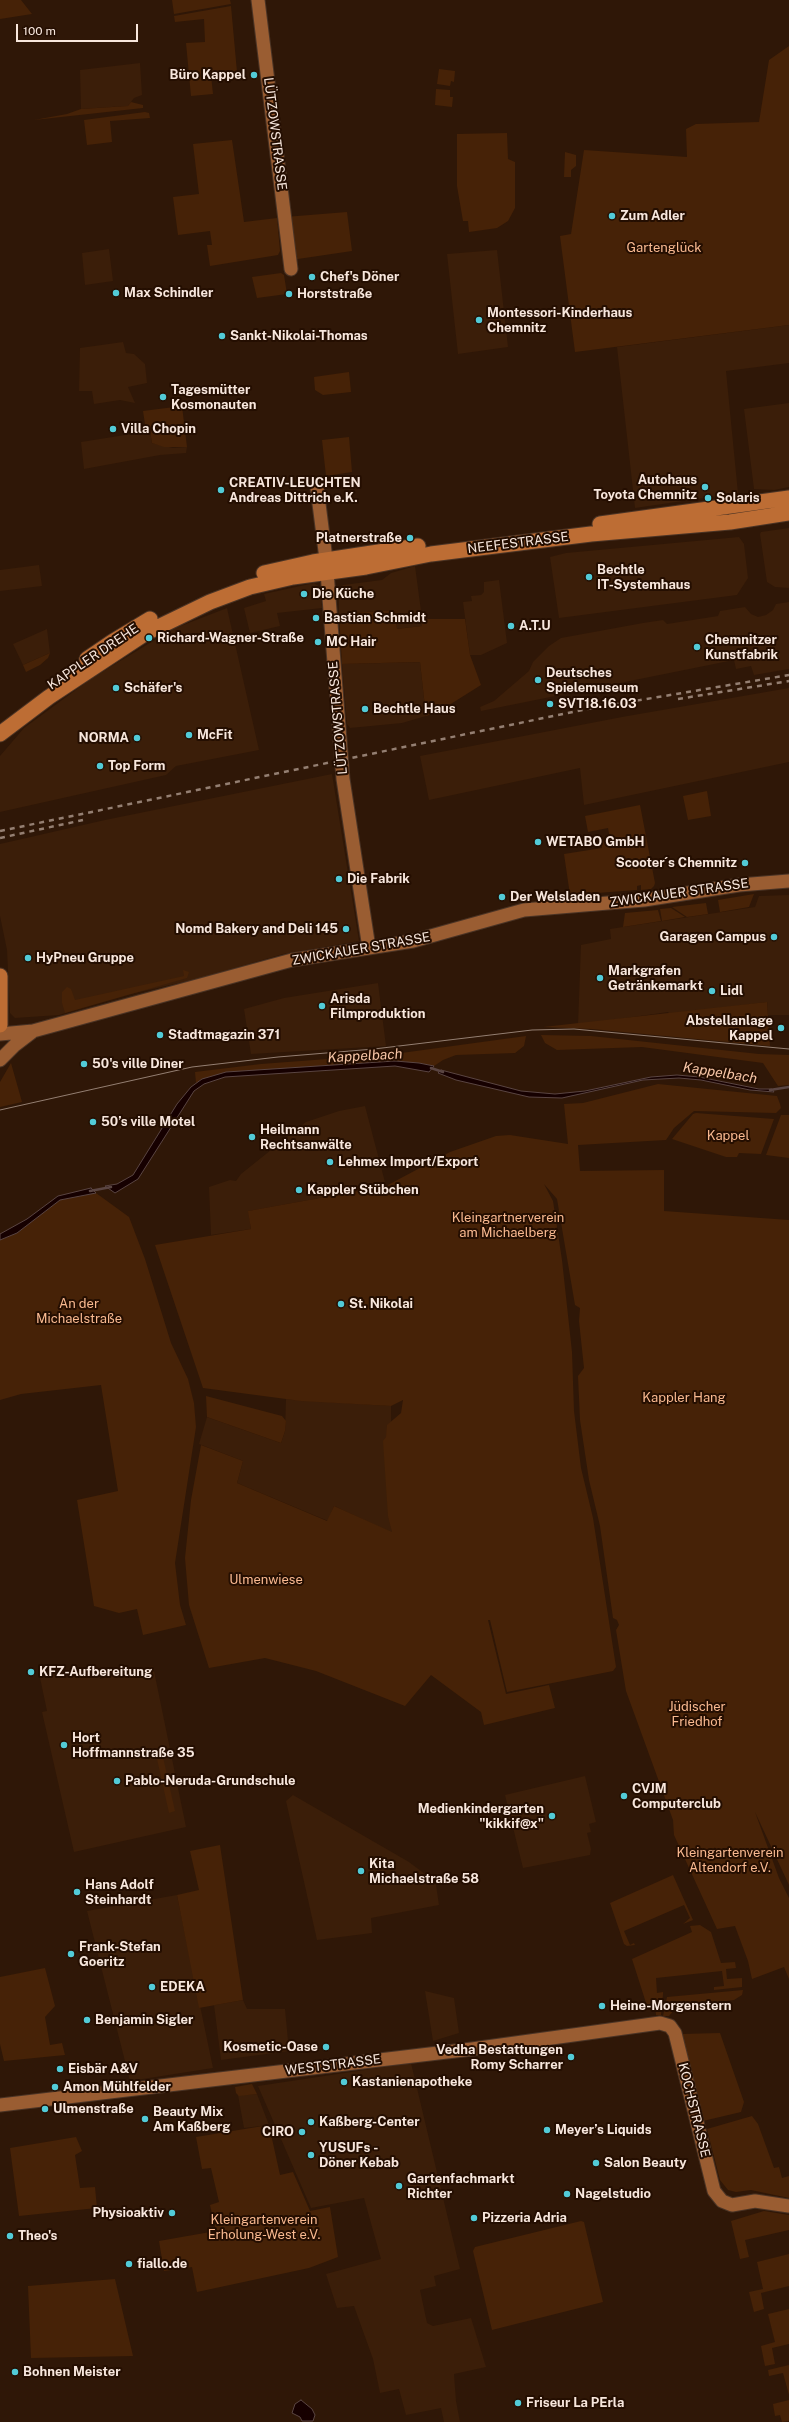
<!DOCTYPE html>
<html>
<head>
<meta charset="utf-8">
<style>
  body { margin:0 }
  #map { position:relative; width:789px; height:2422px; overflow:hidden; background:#2f1707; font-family:"Public Sans",sans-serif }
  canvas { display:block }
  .scale { position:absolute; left:16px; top:24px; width:122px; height:18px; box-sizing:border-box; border:2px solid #f8e7dd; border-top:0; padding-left:5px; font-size:12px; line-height:14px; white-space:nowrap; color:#f8e7dd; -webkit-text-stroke:3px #240e01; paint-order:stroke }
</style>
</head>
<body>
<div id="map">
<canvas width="789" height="2422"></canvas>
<div class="scale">100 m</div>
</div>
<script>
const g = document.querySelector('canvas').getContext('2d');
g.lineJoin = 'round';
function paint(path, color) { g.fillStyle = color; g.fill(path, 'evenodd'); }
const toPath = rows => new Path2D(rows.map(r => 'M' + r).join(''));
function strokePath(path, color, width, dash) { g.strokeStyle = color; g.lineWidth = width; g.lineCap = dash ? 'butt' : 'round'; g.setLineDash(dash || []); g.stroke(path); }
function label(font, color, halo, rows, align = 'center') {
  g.font = font + ' "Public Sans",sans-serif'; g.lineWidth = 4; g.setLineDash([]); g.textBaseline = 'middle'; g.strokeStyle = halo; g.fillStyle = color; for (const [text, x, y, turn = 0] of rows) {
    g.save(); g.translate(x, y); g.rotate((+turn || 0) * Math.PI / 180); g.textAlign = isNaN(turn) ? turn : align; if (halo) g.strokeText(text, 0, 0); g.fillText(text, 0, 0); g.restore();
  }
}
paint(toPath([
  [140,63,142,95,134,98,128,106,81,109,80,70],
  [109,249,113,281,85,285,82,253],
  [497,250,508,347,458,354,447,254],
  [789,325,789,363,726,371,738,493,635,508,617,347],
  [123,342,126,353,134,354,145,364,147,383,128,387,135,403,120,400,94,404,92,391,79,391,80,348],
  [789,403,789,487,774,490,754,489,744,409],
  [150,431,152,443,173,448,187,447,186,453,160,455,84,469,81,442],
  [789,528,789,588,775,587,767,582,760,534,761,532],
  [739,537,744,544,748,578,737,595,559,618,550,557,566,553],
  [39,565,42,586,0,591,0,570],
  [415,566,423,626,397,629,395,610,339,614,339,589,343,585,382,580,391,573],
  [499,580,507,643,481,655,470,655,463,602,472,601,471,596,481,595,484,592,484,582],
  [314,583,320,587,322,608,277,613,280,626,250,633,244,608,266,601,264,594],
  [789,602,789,669,754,675,751,666,736,669,734,660,481,711,480,707,494,701,529,671,533,662,549,646,561,638,643,623,663,620,667,624,718,616,720,611,745,607,751,614,758,617,766,615,773,610,776,604],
  [227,608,259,750,176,766,166,775,0,812,0,756,24,728,92,678,173,629],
  [47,629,50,653,23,665,13,644],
  [420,662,426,716,402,723,350,728,347,724,342,664],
  [789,688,789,762,584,805,580,768,429,800,420,756,622,717],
  [332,774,359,941,283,954,197,979,117,997,59,1015,15,1018,10,1013,7,950,0,916,0,844,105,820],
  [789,895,789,1015,768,1015,767,1002,670,1015,668,1012,578,1025,581,945,611,939,610,929,755,907,759,896],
  [378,983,386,1046,251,1054,244,1009,284,998],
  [365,1106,386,1186,249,1211,251,1229,211,1235,209,1187,230,1180,236,1181,241,1174,306,1122,339,1111],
  [286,1399,391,1406,392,1533,334,1506,328,1521,237,1483,243,1461,199,1444,207,1417,281,1443,285,1431],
  [153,1666,186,1827,74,1852,42,1712,47,1711,39,1673,63,1668,65,1678,98,1672,100,1679],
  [585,1776,596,1822,589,1824,591,1832,587,1833,591,1849,590,1855,523,1868,505,1795],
  [293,1795,409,1862,433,1880,436,1885,439,1905,371,1918,372,1933,317,1940,286,1801],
  [177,1895,213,2068,130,2081,87,1911],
  [425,1991,454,1998,459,2033,433,2041],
  [243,2000,247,2009,285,2009,289,2051,221,2060,214,2005],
  [411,2063,460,2269,434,2276,436,2286,420,2290,427,2323,433,2326,471,2318,486,2367,454,2374,456,2401,460,2422,444,2422,441,2408,406,2415,399,2389,380,2393,373,2359,354,2306,337,2308,326,2274,381,2259,364,2198,311,2208,258,2086],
  [257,2094,269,2125,244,2128,238,2095]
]), '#3b1e09');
paint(toPath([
  [0,0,21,0,32,14,0,19],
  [172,0,230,0,231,4,174,14],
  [231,6,237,72,211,75,213,94,191,96,186,43,205,42,204,19,175,22,174,16],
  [789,46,789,325,575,352,560,236,571,234,584,150,687,157,686,129,696,124,759,122,769,60],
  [439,69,455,71,454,82,451,81,450,86,437,84],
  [436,89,450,90,450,97,453,97,452,107,435,105],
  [131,102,143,105,143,108,34,120,67,114,81,109,128,106],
  [145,112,149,113,150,118,110,121,112,142,87,145,84,120],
  [507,133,508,159,515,162,515,208,508,221,497,228,469,232,468,221,463,221,457,186,457,134],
  [232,140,244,222,277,218,280,251,278,255,210,266,207,245,212,245,210,231,178,235,173,197,199,194,193,144],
  [565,152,576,155,576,166,571,170,571,177,564,177],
  [347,212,352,251,291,260,285,217],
  [281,273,284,275,287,294,257,298,252,277],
  [349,372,351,392,323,395,315,390,314,377],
  [182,406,187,447,164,447,152,443,150,431,146,431,143,411],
  [349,437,352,472,326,476,322,440],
  [395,610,397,629,422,626,422,619,465,619,470,655,481,685,438,712,426,716,420,662,342,664,339,614],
  [50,653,48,658,40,665,26,672,23,665],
  [707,791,711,816,688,820,683,796],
  [640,805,655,883,654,886,651,889,641,890,641,885,637,886,637,890,570,895,564,854,602,848,601,841,610,839,608,828,588,832,585,816],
  [754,894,749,907,720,912,718,900],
  [706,903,708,914,687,917,672,907],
  [671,908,685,917,662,921,660,909],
  [658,910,661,921,623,927,625,913],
  [183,970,189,972,187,978,65,1013,62,1003,62,992,67,987,71,989,75,1000,184,976],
  [767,1002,770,1046,592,1029,543,1027],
  [541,1035,591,1036,759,1054,789,1055,789,1085,778,1086,763,1063,642,1047,557,1050,545,1043],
  [526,1036,524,1046,515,1053,456,1055,443,1060,434,1066,419,1063,395,1061,291,1068,202,1079,196,1083,195,1072,261,1064,394,1054],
  [11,1063,22,1102,0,1107,0,1082],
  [658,1084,777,1096,780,1104,781,1108,776,1113,694,1111,674,1128,666,1140,578,1145,580,1171,664,1170,664,1211,789,1220,789,1885,755,1812,779,1878,789,1898,789,1979,784,1967,752,1979,748,1961,735,1926,717,1929,674,1835,673,1820,626,1691,616,1630,619,1625,617,1620,613,1618,600,1526,589,1480,580,1420,578,1376,584,1368,579,1321,580,1308,575,1305,557,1199,544,1184,553,1201,562,1260,572,1352,574,1411,581,1468,593,1518,616,1667,613,1671,507,1692,490,1620,488,1620,506,1694,549,1685,555,1708,484,1725,481,1712,431,1675,405,1706,316,1671,265,1658,209,1668,189,1605,185,1558,191,1500,201,1445,243,1461,237,1483,327,1521,334,1506,392,1532,388,1516,383,1441,386,1437,387,1425,401,1413,403,1400,391,1406,301,1401,203,1388,155,1245,251,1229,248,1211,386,1186,450,1152,496,1136,510,1135,568,1144,564,1104,583,1103],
  [693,1114,696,1113,774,1119,761,1154,739,1153,737,1157,726,1157,672,1139],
  [781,1115,789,1115,789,1158,766,1155],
  [96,1193,129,1217,145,1259,171,1343,188,1379,194,1403,196,1427,175,1563,180,1605,186,1625,143,1635,137,1609,119,1613,94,1606,77,1500,118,1491,101,1385,21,1394,0,1400,0,1240,17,1233,60,1200],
  [206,1396,282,1416,286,1421,285,1431,281,1443,207,1417],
  [161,1748,175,1811,169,1813,155,1750],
  [220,1845,243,2000,199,2008,177,1895,199,1890,190,1851],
  [673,1875,693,1920,683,1924,690,1918,684,1905,624,1931,630,1945,634,1943,635,1945,627,1946,624,1944,610,1903],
  [700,1925,711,1932,721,1963,735,1962,736,1968,726,1969,727,1979,742,1978,742,1987,714,1990,714,1987,724,1986,722,1971,656,1978,657,1993,663,1992,663,1994,661,2015,656,2015,655,2005,647,2006,632,1959,692,1932,690,1926],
  [45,1968,55,2006,45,2017,50,2045,62,2043,65,2055,4,2061,0,2044,0,1977],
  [743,1990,742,1995,734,2000,680,2007,674,2010,669,2016,663,2016,667,1997],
  [720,2033,744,2102,741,2112,703,2121,682,2034],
  [252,2084,257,2094,239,2096,236,2093,235,2087],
  [752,2116,758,2124,774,2168,779,2167,782,2178,789,2176,789,2198,751,2190,736,2192,728,2190,720,2180,707,2129],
  [269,2125,280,2175,293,2172,310,2211,330,2207,338,2257,309,2268,197,2292,192,2267,164,2271,159,2241,216,2231,210,2205,219,2202,211,2168,202,2169,196,2137],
  [76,2137,82,2151,75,2155,80,2188,95,2187,97,2208,19,2216,10,2148],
  [764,2211,789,2215,789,2230,745,2240,749,2257,740,2259,731,2221],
  [581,2221,584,2222,603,2302,492,2330,473,2251,475,2247],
  [789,2254,789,2286,761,2293,764,2309,754,2312,749,2292,763,2289,757,2262],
  [115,2279,133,2356,31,2358,28,2286],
  [789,2309,789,2344,772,2348,775,2364,765,2366,761,2346,775,2342,768,2314],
  [789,2365,789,2395,783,2373,769,2376,768,2370],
  [789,2400,789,2421,782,2422,780,2415,775,2416,773,2404]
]), '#462207');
const water = toPath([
  [395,1061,419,1063,434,1066,429,1072,395,1066,225,1077,204,1084,194,1091,138,1179,115,1193,105,1186,117,1184,133,1175,177,1104,191,1087,202,1079,226,1072,395,1061],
  [441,1070,521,1091,555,1094,585,1091,651,1077,677,1075,699,1077,759,1089,772,1089,774,1092,750,1090,701,1080,679,1078,643,1080,562,1098,529,1097,456,1080,438,1073,441,1070],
  [91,1188,96,1193,60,1200,17,1233,0,1240,0,1234,27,1219,58,1196,91,1188],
  [301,2400,312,2409,315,2415,313,2421,302,2421,300,2417,292,2413,295,2404,301,2400]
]);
paint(water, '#160000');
strokePath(water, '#5a4542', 1);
strokePath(toPath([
  [431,1068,443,1072],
  [770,1090,789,1087],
  [90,1191,111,1187]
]), '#5a4542', 2.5);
const secondary = toPath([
  [258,0,291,269],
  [317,488,326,559,343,779,369,948],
  [0,1034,33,1031,292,960,413,941,524,910,644,900,739,885,789,881],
  [0,1060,15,1045,32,1032],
  [0,2105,472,2049,660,2023,670,2026,675,2033,714,2191,722,2201,732,2205,755,2201,789,2206]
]);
const primary = toPath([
  [600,524,789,498],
  [264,573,313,562,418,546],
  [87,659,112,642,150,619],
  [0,734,49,697,146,633,210,602,250,587,293,577,366,567,431,554,591,534,730,522,789,513],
  [0,976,0,1025]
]);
strokePath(secondary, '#4b3425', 15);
strokePath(primary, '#4b3425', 17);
strokePath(secondary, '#9a5d32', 13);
strokePath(primary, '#bd6d34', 15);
strokePath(toPath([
  [0,1110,192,1067,278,1057,374,1049,532,1030,574,1029,789,1049]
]), '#947f72', 1);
strokePath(toPath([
  [678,699,789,681],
  [0,831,587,709,789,675],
  [0,838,83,820]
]), '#947f72', 2.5, [5, 5]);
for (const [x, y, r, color] of [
  [254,75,4,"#52cbd7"],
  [612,216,4,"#52cbd7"],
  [312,277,4,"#52cbd7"],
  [116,293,4,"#52cbd7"],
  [289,294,4,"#52cbd7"],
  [479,320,4,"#52cbd7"],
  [222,336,4,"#52cbd7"],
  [163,397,4,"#52cbd7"],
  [113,429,4,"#52cbd7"],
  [705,487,4,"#52cbd7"],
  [221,490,4,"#52cbd7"],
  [708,498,4,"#52cbd7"],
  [410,538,4,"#52cbd7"],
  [589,577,4,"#52cbd7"],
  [304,594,4,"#52cbd7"],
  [316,618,4,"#52cbd7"],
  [511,626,4,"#52cbd7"],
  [149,638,4,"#52cbd7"],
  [318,642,4,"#52cbd7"],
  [697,647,4,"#52cbd7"],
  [538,680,4,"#52cbd7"],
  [116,688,4,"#52cbd7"],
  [550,704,4,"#52cbd7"],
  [365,709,4,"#52cbd7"],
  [189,735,4,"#52cbd7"],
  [137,738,4,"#52cbd7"],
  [100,766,4,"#52cbd7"],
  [538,842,4,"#52cbd7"],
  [745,863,4,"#52cbd7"],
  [339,879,4,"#52cbd7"],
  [502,897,4,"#52cbd7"],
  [346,929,4,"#52cbd7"],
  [774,937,4,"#52cbd7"],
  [28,958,4,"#52cbd7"],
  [600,978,4,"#52cbd7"],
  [712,991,4,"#52cbd7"],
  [322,1006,4,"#52cbd7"],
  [781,1028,4,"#52cbd7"],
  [160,1035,4,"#52cbd7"],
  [84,1064,4,"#52cbd7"],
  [93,1122,4,"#52cbd7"],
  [252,1137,4,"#52cbd7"],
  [330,1162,4,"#52cbd7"],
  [299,1190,4,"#52cbd7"],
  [341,1304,4,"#52cbd7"],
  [31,1672,4,"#52cbd7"],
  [64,1745,4,"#52cbd7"],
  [117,1781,4,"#52cbd7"],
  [624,1796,4,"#52cbd7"],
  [552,1816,4,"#52cbd7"],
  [361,1871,4,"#52cbd7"],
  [77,1892,4,"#52cbd7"],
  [71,1954,4,"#52cbd7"],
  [152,1987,4,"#52cbd7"],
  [602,2006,4,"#52cbd7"],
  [87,2020,4,"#52cbd7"],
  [326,2047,4,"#52cbd7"],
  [571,2057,4,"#52cbd7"],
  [60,2069,4,"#52cbd7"],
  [344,2082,4,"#52cbd7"],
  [55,2087,4,"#52cbd7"],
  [45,2109,4,"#52cbd7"],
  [145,2119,4,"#52cbd7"],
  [311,2122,4,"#52cbd7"],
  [547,2130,4,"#52cbd7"],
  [302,2132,4,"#52cbd7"],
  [311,2155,4,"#52cbd7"],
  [596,2163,4,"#52cbd7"],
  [399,2186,4,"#52cbd7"],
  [567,2194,4,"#52cbd7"],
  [172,2213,4,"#52cbd7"],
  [474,2218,4,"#52cbd7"],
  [10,2236,4,"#52cbd7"],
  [129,2264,4,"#52cbd7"],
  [15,2372,4,"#52cbd7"],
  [518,2403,4,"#52cbd7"]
]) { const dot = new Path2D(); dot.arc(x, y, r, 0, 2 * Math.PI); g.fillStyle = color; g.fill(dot); strokePath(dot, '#240e01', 1.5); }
label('bold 13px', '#f8e7dd', '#240e01', [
  ["Büro Kappel",246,75,"right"],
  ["Zum Adler",620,216],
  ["Chef's Döner",320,277],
  ["Max Schindler",124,293],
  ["Horststraße",297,294],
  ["Montessori-Kinderhaus",487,313],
  ["Chemnitz",487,328],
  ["Sankt-Nikolai-Thomas",230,336],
  ["Tagesmütter",171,390],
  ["Kosmonauten",171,405],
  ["Villa Chopin",121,429],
  ["Autohaus",697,480,"right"],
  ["Toyota Chemnitz",697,495,"right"],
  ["CREATIV-LEUCHTEN",229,483],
  ["Andreas Dittrich e.K.",229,498],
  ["Solaris",716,498],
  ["Platnerstraße",402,538,"right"],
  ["Bechtle",597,570],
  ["IT-Systemhaus",597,585],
  ["Die Küche",312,594],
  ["Bastian Schmidt",324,618],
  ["A.T.U",519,626],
  ["Richard-Wagner-Straße",157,638],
  ["Chemnitzer",705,640],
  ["Kunstfabrik",705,655],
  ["MC Hair",326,642],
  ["Deutsches",546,673],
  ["Spielemuseum",546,688],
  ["Schäfer's",124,688],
  ["SVT18.16.03",558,704],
  ["Bechtle Haus",373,709],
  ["McFit",197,735],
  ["NORMA",129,738,"right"],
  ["Top Form",108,766],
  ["WETABO GmbH",546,842],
  ["Scooter´s Chemnitz",737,863,"right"],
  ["Die Fabrik",347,879],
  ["Der Welsladen",510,897],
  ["Nomd Bakery and Deli 145",338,929,"right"],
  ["Garagen Campus",766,937,"right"],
  ["HyPneu Gruppe",36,958],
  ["Markgrafen",608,971],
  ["Getränkemarkt",608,986],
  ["Lidl",720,991],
  ["Arisda",330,999],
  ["Filmproduktion",330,1014],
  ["Abstellanlage",773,1021,"right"],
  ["Kappel",773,1036,"right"],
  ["Stadtmagazin 371",168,1035],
  ["50's ville Diner",92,1064],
  ["50’s ville Motel",101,1122],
  ["Heilmann",260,1130],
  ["Rechtsanwälte",260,1145],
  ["Lehmex Import/Export",338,1162],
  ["Kappler Stübchen",307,1190],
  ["St. Nikolai",349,1304],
  ["KFZ-Aufbereitung",39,1672],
  ["Hort",72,1738],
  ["Hoffmannstraße 35",72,1753],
  ["Pablo-Neruda-Grundschule",125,1781],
  ["CVJM",632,1789],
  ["Computerclub",632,1804],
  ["Medienkindergarten",544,1809,"right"],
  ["\"kikkif@x\"",544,1824,"right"],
  ["Kita",369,1864],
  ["Michaelstraße 58",369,1879],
  ["Hans Adolf",85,1885],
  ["Steinhardt",85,1900],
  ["Frank-Stefan",79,1947],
  ["Goeritz",79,1962],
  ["EDEKA",160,1987],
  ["Heine-Morgenstern",610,2006],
  ["Benjamin Sigler",95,2020],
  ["Kosmetic-Oase",318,2047,"right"],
  ["Vedha Bestattungen",563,2050,"right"],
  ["Romy Scharrer",563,2065,"right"],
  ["Eisbär A&V",68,2069],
  ["Kastanienapotheke",352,2082],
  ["Amon Mühlfelder",63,2087],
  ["Ulmenstraße",53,2109],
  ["Beauty Mix",153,2112],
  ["Am Kaßberg",153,2127],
  ["Kaßberg-Center",319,2122],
  ["Meyer’s Liquids",555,2130],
  ["CIRO",294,2132,"right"],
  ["YUSUFs -",319,2148],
  ["Döner Kebab",319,2163],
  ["Salon Beauty",604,2163],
  ["Gartenfachmarkt",407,2179],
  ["Richter",407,2194],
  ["Nagelstudio",575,2194],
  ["Physioaktiv",164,2213,"right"],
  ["Pizzeria Adria",482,2218],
  ["Theo's",18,2236],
  ["fiallo.de",137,2264],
  ["Bohnen Meister",23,2372],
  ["Friseur La PErla",526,2403]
], 'left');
label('13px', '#f8e7dd', '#240e01', [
  ["LÜTZOWSTRASSE",275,134,83],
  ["NEEFESTRASSE",518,543,-7],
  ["KAPPLER DREHE",93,657,-34],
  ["LÜTZOWSTRASSE",338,718,-95],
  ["ZWICKAUER STRASSE",679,893,-8],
  ["ZWICKAUER STRASSE",361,949,-10],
  ["WESTSTRASSE",333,2065,-7],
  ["KOCHSTRASSE",694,2110,76]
]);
label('13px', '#f9b990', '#240e01', [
  ["Gartenglück",664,248],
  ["Kappel",728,1136],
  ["Kleingartnerverein",508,1218],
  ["am Michaelberg",508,1233],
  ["An der",79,1304],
  ["Michaelstraße",79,1319],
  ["Kappler Hang",684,1398],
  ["Ulmenwiese",266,1580],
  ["Jüdischer",697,1707],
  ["Friedhof",697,1722],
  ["Kleingartenverein",730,1853],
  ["Altendorf e.V.",730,1868],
  ["Kleingartenverein",264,2220],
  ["Erholung-West e.V.",264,2235]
]);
label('italic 14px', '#f6c5a6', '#240e01', [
  ["Kappelbach",365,1056,-3],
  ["Kappelbach",720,1073,9]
]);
</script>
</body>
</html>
